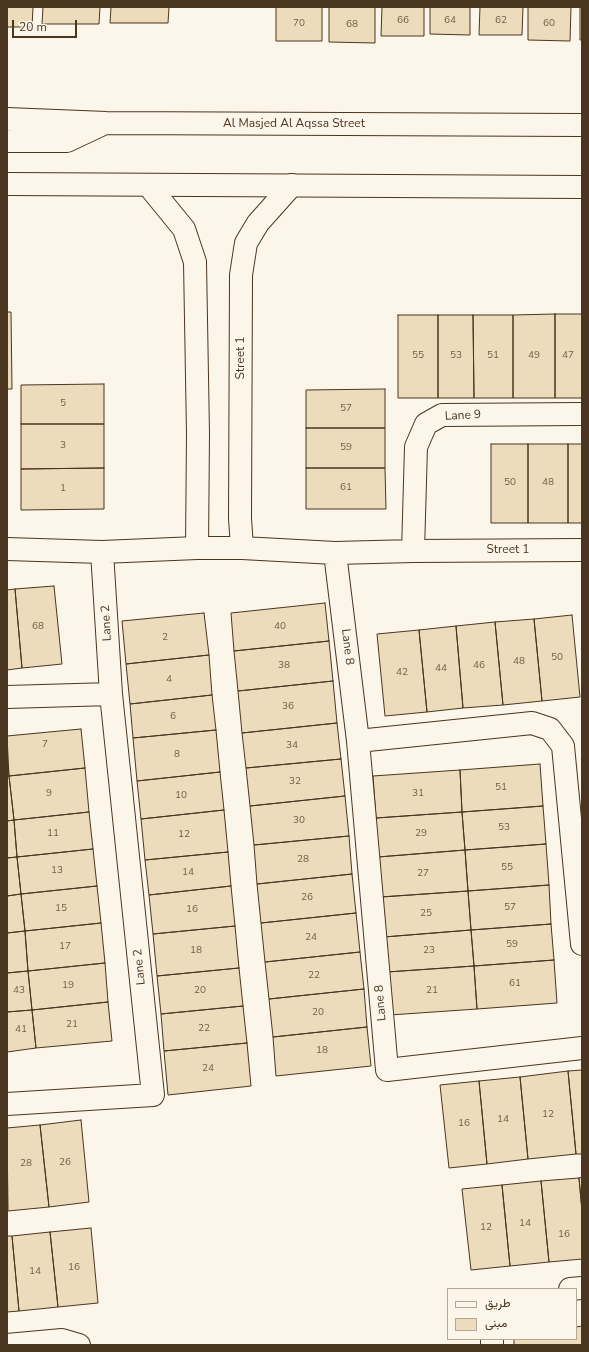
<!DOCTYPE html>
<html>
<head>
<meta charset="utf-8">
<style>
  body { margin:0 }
  #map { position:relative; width:589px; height:1352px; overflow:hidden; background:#fbf6e9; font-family:"Nunito Sans",Vazirmatn,sans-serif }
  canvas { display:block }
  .frame { position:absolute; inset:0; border:8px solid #4a3520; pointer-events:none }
  .legend { position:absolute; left:447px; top:1288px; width:130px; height:52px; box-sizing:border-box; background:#fbf6e9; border:1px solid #b4a999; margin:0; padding:5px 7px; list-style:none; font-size:12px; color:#4a3520 }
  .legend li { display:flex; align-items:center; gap:8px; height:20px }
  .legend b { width:20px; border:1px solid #b4a999 }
  .scale { position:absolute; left:12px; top:20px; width:65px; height:18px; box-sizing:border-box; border:2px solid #4a3520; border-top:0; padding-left:5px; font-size:12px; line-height:14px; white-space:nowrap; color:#4a3520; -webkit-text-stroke:3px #fbf6e9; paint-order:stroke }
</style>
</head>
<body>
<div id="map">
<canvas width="589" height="1352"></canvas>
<div class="frame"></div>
<ul class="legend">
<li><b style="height:5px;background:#fbf6e9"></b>طريق</li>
<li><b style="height:11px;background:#ecdcbc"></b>مبنى</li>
</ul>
<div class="scale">20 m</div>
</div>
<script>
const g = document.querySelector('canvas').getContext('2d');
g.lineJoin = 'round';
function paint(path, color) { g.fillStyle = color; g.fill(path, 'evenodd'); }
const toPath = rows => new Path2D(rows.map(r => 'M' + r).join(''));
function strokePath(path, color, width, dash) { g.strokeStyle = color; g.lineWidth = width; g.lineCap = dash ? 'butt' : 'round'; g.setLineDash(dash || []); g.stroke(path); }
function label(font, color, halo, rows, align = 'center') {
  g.font = font + ' "Nunito Sans",sans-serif'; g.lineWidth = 3; g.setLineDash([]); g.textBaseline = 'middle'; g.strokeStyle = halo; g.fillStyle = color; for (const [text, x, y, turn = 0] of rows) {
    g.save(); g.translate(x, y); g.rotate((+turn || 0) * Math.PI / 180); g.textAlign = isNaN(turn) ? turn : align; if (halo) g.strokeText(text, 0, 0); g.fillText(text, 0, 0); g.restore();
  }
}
const building = toPath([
  [7,7,33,7,32,27,7,27,7,7],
  [43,7,100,7,99,24,42,24,43,7],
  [111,7,169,7,168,23,110,23,111,7],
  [276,7,322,7,322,41,276,41,276,7],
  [329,7,375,7,375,43,329,42,329,7],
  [382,7,424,7,424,36,381,36,382,7],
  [430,7,470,7,470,35,430,34,430,7],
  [480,7,523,7,522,35,479,35,480,7],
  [528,7,571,7,570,41,528,40,528,7],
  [580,7,582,7,582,40,580,40,580,7],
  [7,312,11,312,12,389,7,389,7,312],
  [555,314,555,398,513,398,513,315,555,314],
  [555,314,582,314,582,398,555,398,555,314],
  [398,315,438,315,438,398,398,398,398,315],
  [438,315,473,315,474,398,438,398,438,315],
  [473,315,513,315,513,398,474,398,473,315],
  [104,384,104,424,21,424,21,385,104,384],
  [385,389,385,428,306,428,306,390,385,389],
  [21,424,104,424,104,468,21,469,21,424],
  [306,428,385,428,385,468,306,468,306,428],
  [491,444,528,444,528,523,491,523,491,444],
  [528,444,568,444,568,523,528,523,528,444],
  [568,444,582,444,582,523,568,523,568,444],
  [104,468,104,509,21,510,21,469,104,468],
  [306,468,385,468,386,509,306,509,306,468],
  [54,586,62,664,22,668,15,589,54,586],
  [15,589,22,668,7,670,7,590,15,589],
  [325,603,329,641,234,651,231,613,325,603],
  [204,613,209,655,126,664,122,621,204,613],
  [572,615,580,697,542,701,534,619,572,615],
  [534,619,542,701,503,705,495,622,534,619],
  [495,622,503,705,463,708,456,626,495,622],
  [456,626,463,708,427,712,419,630,456,626],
  [419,630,427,712,385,716,377,634,419,630],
  [329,641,333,681,238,691,234,651,329,641],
  [209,655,212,695,130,704,126,664,209,655],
  [333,681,337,723,242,733,238,691,333,681],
  [212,695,216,730,133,738,130,704,212,695],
  [337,723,341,759,246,768,242,733,337,723],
  [81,729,85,768,9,776,7,736,81,729],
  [216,730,220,772,137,781,133,738,216,730],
  [7,754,9,776,7,776,7,754],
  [341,759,345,796,250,806,246,768,341,759],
  [540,764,543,806,462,812,460,770,540,764],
  [85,768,89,812,14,820,9,776,85,768],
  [460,770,462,812,376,818,373,776,460,770],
  [220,772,224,810,141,819,137,781,220,772],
  [7,776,9,776,14,820,7,821,7,776],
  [345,796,349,836,254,845,250,806,345,796],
  [543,806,546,844,465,850,462,812,543,806],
  [224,810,228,852,145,860,141,819,224,810],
  [89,812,93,849,17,857,14,820,89,812],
  [462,812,465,850,378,857,376,818,462,812],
  [14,820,17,857,7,858,7,821,14,820],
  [349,836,352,874,257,884,254,845,349,836],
  [546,844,549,885,468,891,465,850,546,844],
  [93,849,97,886,21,894,17,857,93,849],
  [465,850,468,891,381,897,378,857,465,850],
  [228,852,231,886,149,895,145,860,228,852],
  [17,857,21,894,7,896,7,858,17,857],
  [352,874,356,913,261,923,257,884,352,874],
  [549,885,551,924,471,930,468,891,549,885],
  [97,886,101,923,25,931,21,894,97,886],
  [231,886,235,926,153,934,149,895,231,886],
  [468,891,471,930,384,937,381,897,468,891],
  [21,894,25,931,7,933,7,896,21,894],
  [356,913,360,952,265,962,261,923,356,913],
  [101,923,105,963,28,971,25,931,101,923],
  [551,924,554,960,474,966,471,930,551,924],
  [235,926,239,968,157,976,153,934,235,926],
  [471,930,474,966,387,972,384,937,471,930],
  [25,931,28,971,7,973,7,933,25,931],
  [360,952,364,989,269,999,265,962,360,952],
  [554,960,557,1003,477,1009,474,966,554,960],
  [105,963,108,1002,32,1010,28,971,105,963],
  [474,966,477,1009,390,1015,387,972,474,966],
  [239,968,243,1006,161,1014,157,976,239,968],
  [28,971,32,1010,7,1012,7,973,28,971],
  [364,989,367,1027,273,1037,269,999,364,989],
  [108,1002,112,1041,36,1048,32,1010,108,1002],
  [243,1006,247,1043,164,1051,161,1014,243,1006],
  [32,1010,36,1048,7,1052,7,1012,32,1010],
  [367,1027,371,1066,276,1076,273,1037,367,1027],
  [247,1043,251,1086,168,1095,164,1051,247,1043],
  [582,1070,582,1154,576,1154,568,1071,582,1070],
  [568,1071,576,1154,528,1159,520,1077,568,1071],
  [520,1077,528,1159,487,1164,479,1081,520,1077],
  [479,1081,487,1164,449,1168,440,1085,479,1081],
  [81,1120,89,1202,49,1207,40,1125,81,1120],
  [40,1125,49,1207,8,1211,7,1128,40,1125],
  [582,1177,582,1211,579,1178,582,1177],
  [579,1178,582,1211,582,1259,549,1262,541,1181,579,1178],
  [541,1181,549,1262,510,1266,502,1185,541,1181],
  [502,1185,510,1266,471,1270,462,1189,502,1185],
  [91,1228,98,1303,58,1307,50,1232,91,1228],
  [50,1232,58,1307,19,1311,12,1236,50,1232],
  [7,1236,12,1236,19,1311,7,1312,7,1236],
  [582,1326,582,1345,514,1345,514,1339,576,1339,576,1327,582,1326]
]);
paint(building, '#ecdcbc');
strokePath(building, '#4a3520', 1);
const minor = toPath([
  [148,185,184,229,195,262,198,434,197,548],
  [242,548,240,518,241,275,246,243,258,223,292,185],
  [7,549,102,552,197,548,242,548,335,553,413,551,582,550],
  [413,551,416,447,426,424,442,415,582,414],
  [335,553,358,741,387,1070,582,1048],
  [7,697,111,694],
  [358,741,532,723,550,729,563,746,582,944],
  [7,1104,153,1095,111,694,102,552],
  [570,1289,582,1288],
  [492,1339,492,1345],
  [7,1345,62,1340,79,1345]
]);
const major = toPath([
  [7,119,106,123,582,125],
  [7,141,67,141,101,125],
  [7,184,582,187]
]);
strokePath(minor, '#4a3520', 24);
strokePath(major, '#4a3520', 24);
strokePath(minor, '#fbf6e9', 22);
strokePath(major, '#fbf6e9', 22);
label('10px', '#725f47', null, [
  ["66",403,21],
  ["64",450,21],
  ["62",501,21],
  ["70",299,24],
  ["60",549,24],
  ["68",352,25],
  ["55",418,356],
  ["53",456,356],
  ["51",493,356],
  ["49",534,356],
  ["47",568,356],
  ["5",63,404],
  ["57",346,409],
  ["3",63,446],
  ["59",346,448],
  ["50",510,483],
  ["48",548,483],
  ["61",346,488],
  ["1",63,489],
  ["68",38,627],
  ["40",280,627],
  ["2",165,638],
  ["50",557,658],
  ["48",519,662],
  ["38",284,666],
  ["46",479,666],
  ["44",441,669],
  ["42",402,673],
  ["4",169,680],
  ["36",288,707],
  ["6",173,717],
  ["7",45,745],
  ["34",292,746],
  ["8",177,755],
  ["32",295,782],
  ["51",501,788],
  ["9",49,794],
  ["31",418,794],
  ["10",181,796],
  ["30",299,821],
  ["53",504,828],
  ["11",53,834],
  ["29",421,834],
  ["12",184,835],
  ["28",303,860],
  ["55",507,868],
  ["13",57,871],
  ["14",188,873],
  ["27",423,874],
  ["26",307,898],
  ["57",510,908],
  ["15",61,909],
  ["16",192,910],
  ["25",426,914],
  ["24",311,938],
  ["59",512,945],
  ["17",65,947],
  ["18",196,951],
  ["23",429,951],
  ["22",314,976],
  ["61",515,984],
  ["19",68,986],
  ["43",19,991],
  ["20",200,991],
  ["21",432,991],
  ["20",318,1013],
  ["21",72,1025],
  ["22",204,1029],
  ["41",21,1030],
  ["18",322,1051],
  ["24",208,1069],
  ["12",548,1115],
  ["14",503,1120],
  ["16",464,1124],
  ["26",65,1163],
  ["28",26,1164],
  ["14",525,1224],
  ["12",486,1228],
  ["16",564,1235],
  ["16",74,1268],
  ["14",35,1272]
]);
label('12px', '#4a3520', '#fbf6e9', [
  ["Al Masjed Al Aqssa Street",294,124],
  ["Street 1",241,358,-90],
  ["Lane 9",463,416,-3],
  ["Street 1",508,550],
  ["Lane 2",107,623,-93],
  ["Lane 8",347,647,83],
  ["Lane 2",140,967,-96],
  ["Lane 8",381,1003,-95]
]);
</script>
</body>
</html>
